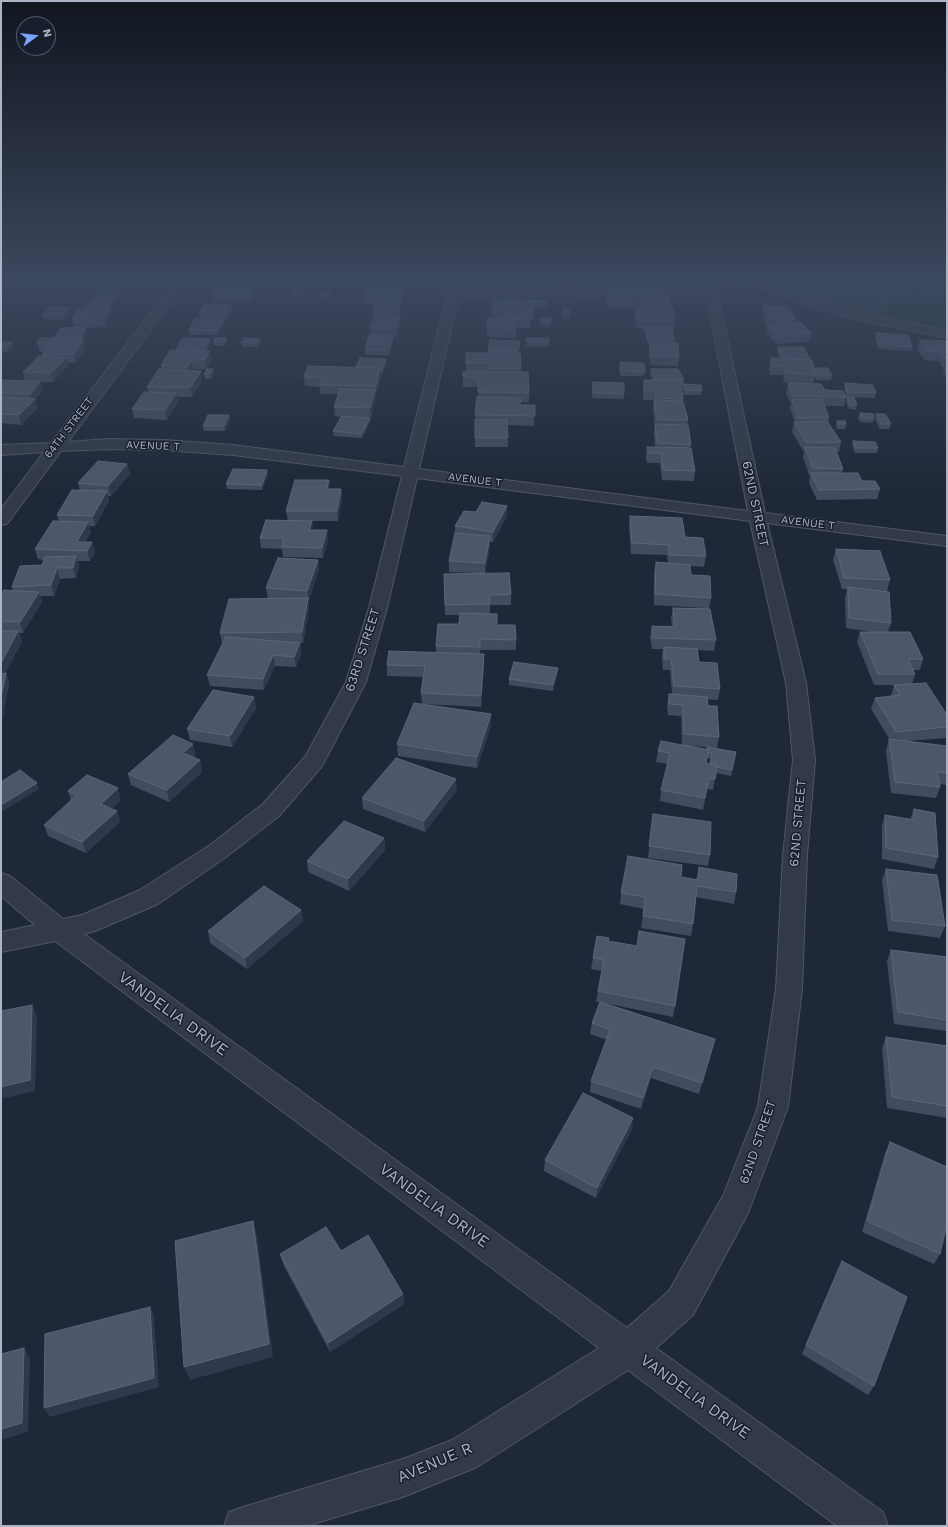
<!DOCTYPE html>
<html>
<head>
<meta charset="utf-8">
<style>
  body { margin:0 }
  #map { position:relative; width:948px; height:1527px; overflow:hidden; background:#1f2838; font-family:"Work Sans",sans-serif }
  canvas { display:block }
  .frame { position:absolute; inset:0; border:2px solid #acb4c5; pointer-events:none }
  .north { position:absolute; left:16px; top:16px; width:40px; height:40px; box-sizing:border-box; background:#181f2c; border:1px solid #535b69; border-radius:50%; rotate:75deg; font-size:11px; font-weight:700; line-height:16px; text-align:center; color:#acb4c5 }
  .north::after { content:''; display:block; margin:auto; width:14px; height:18px; background:#7aa4fc; clip-path:polygon(50% 0,100% 100%,50% 72%,0 100%) }
</style>
</head>
<body>
<div id="map">
<canvas width="948" height="1527"></canvas>
<div class="frame"></div>
<div class="north">N</div>
</div>
<script>
const g = document.querySelector('canvas').getContext('2d');
g.lineJoin = 'round';
function paint(path, color) { g.fillStyle = color; g.fill(path, 'evenodd'); }
const toPath = rows => new Path2D(rows.map(r => 'M' + r).join(''));
function strokePath(path, color, width, dash) { g.strokeStyle = color; g.lineWidth = width; g.lineCap = dash ? 'butt' : 'round'; g.setLineDash(dash || []); g.stroke(path); }
function label(font, color, halo, rows, align = 'center') {
  g.font = font + ' "Work Sans",sans-serif'; g.lineWidth = 3; g.setLineDash([]); g.textBaseline = 'middle'; g.strokeStyle = halo; g.fillStyle = color; for (const [text, x, y, turn = 0] of rows) {
    g.save(); g.translate(x, y); g.rotate((+turn || 0) * Math.PI / 180); g.textAlign = isNaN(turn) ? turn : align; if (halo) g.strokeText(text, 0, 0); g.fillText(text, 0, 0); g.restore();
  }
}
paint(toPath([
  [755,278,947,278,947,328,865,312,800,294]
]), '#213439');
paint(toPath([
  [932,278,938,278,869,312,864,311,932,278]
]), '#2f3f5e');
const minor = toPath([
  [172,278,184,278,175,297,68,442,108,439,164,440,233,445,404,467,445,303,444,293,435,278,447,278,454,289,709,286,728,278,749,278,827,303,865,314,947,330,947,338,864,321,819,309,738,282,717,292,765,513,947,536,947,546,767,523,806,683,815,760,807,855,802,989,788,1107,748,1213,693,1315,656,1348,883,1512,888,1526,837,1526,628,1370,477,1467,403,1497,306,1526,224,1526,229,1512,243,1507,403,1459,452,1440,599,1348,55,941,1,952,1,932,35,925,1,896,1,873,10,876,63,919,82,915,140,890,210,845,263,804,305,757,346,682,369,608,402,476,233,455,164,450,108,449,61,451,7,524,1,525,1,509,44,452,1,455,1,445,51,443,163,296,172,278],
  [706,294,748,511,419,469,457,303,456,297,706,294],
  [417,478,750,521,786,683,793,760,783,855,776,989,758,1107,724,1194,669,1291,627,1328,84,934,95,931,158,904,226,857,279,816,322,766,366,682,387,608,417,478]
]);
strokePath(minor, '#505766', 2);
paint(minor, '#323a48');
paint(toPath([
  [218,278,255,278,254,281,244,282,256,290,252,301,214,301,212,293,219,282],
  [362,278,402,278,403,303,402,303,402,306,399,315,400,315,401,324,397,337,393,337,393,340,390,355,365,355,365,350,370,335,370,328,374,315,373,311,376,304,363,304,362,295,364,283],
  [605,278,618,278,618,282,617,285,605,284],
  [631,278,658,278,657,281,636,283],
  [325,279,339,284,340,289,326,289],
  [606,290,671,304,671,307,675,321,674,330,671,330,675,339,674,343,679,357,678,366,650,365,649,350,650,344,648,344,644,331,644,329,636,328,635,314,636,307,607,307,606,298],
  [290,291,306,291,303,295,291,295],
  [331,292,331,297,330,300,320,300,319,296],
  [117,296,118,300,109,311,110,316,106,327,86,328,87,332,83,338,86,347,76,363,68,363,68,366,53,382,40,382,43,390,35,400,37,408,21,425,1,423,1,380,25,381,23,372,42,356,42,355,44,352,40,352,37,343,54,338,74,328,72,319,87,308,86,306],
  [493,299,546,304,546,308,534,308,533,320,530,319,530,328,516,328,516,338,487,337,487,328,491,318,492,310],
  [763,306,796,320,795,322,811,333,809,342,776,344,767,332,767,328,762,314],
  [232,309,227,319,224,319,225,323,218,335,189,335,189,330,200,318,199,314],
  [563,309,570,314,570,319,562,318],
  [71,312,63,320,43,319,42,315],
  [541,318,550,318,550,326,540,326],
  [876,333,912,347,911,351,878,349,875,338],
  [226,338,227,342,225,346,214,346,213,341],
  [527,338,549,338,549,347,526,346],
  [210,339,211,343,207,351,212,360,207,369,213,369,214,374,211,379,205,379,204,374,206,369,193,369,192,371,202,380,192,397,177,397,178,402,167,420,134,418,132,409,148,392,147,387,161,369,161,366],
  [260,339,260,343,258,347,242,347,241,342],
  [920,340,947,341,947,379,943,372,944,367,943,367,939,361,924,360,917,349],
  [520,341,519,353,521,372,529,393,529,402,520,402,520,405,535,405,534,426,507,425,508,447,475,447,475,420,478,397,478,387,463,387,463,377,466,372,466,353,488,353,488,351],
  [12,342,13,347,8,352,1,351,1,344],
  [778,347,810,360,814,368,832,375,831,380,816,380,815,377,813,384,825,390,846,395,844,388,845,383,876,393,875,398,846,397,844,406,824,406,829,418,828,422,841,442,839,452,836,452,843,469,842,473,880,489,877,499,817,500,809,483,810,477,803,457,804,452,792,432,794,422,795,422,790,408,791,404,786,393,788,383,813,384,784,382,783,375,770,375,769,367,771,358,779,358,777,351],
  [386,359,387,363,382,375,381,375,381,377,376,395,375,395,376,399,371,417,364,417,370,418,370,422,362,438,334,436,333,431,341,417,335,416,334,407,338,394,320,394,320,387,305,386,304,377,356,367],
  [620,362,645,372,644,376,620,376],
  [651,369,684,380,683,385,681,385,683,399,683,401,688,420,687,425,691,445,690,448,695,471,694,481,662,480,660,463,647,463,646,457,647,447,655,447,654,433,655,425,653,410,654,400,643,400,643,389,644,380,653,380,650,374],
  [593,382,624,394,624,399,592,398],
  [683,384,702,391,701,395,684,395,683,389],
  [847,397,857,405,856,410,849,409,846,402],
  [860,413,874,418,873,423,860,422,858,418],
  [876,414,891,424,889,429,880,429,875,419],
  [229,415,230,420,225,431,204,431,203,426],
  [837,421,846,424,845,429,837,429,836,426],
  [853,441,878,448,877,453,855,453,852,446],
  [127,464,130,474,111,496,108,496,109,501,95,526,89,526,91,532,85,542,92,542,95,553,90,561,78,561,79,566,76,578,60,579,54,596,40,596,42,602,23,633,19,633,22,642,5,673,6,673,9,684,2,721,1,721,1,595,13,591,12,587,42,565,44,560,38,559,35,549,59,521,57,515,80,491,78,483],
  [267,470,268,475,262,490,227,489,226,484],
  [330,489,341,489,342,499,338,521,288,521,286,511],
  [507,506,507,516,493,542,490,542,490,546,485,573,511,594,511,605,490,605,490,614,497,625,516,640,516,650,480,650,480,654,484,665,481,707,423,704,491,726,477,768,398,756,397,744,422,704,421,693,423,677,387,676,387,665,436,653,436,646,459,624,460,615,445,615,444,574,476,573,449,572,449,561,455,534,455,526,476,512],
  [630,516,685,537,706,556,704,567,690,566,691,575,711,598,709,609,716,640,714,651,698,650,699,662,720,689,718,700,707,699,708,706,719,737,717,748,707,747,736,752,731,776,716,773,713,790,707,789,703,810,660,801,661,790,668,764,656,762,658,751,682,745,681,716,668,715,667,705,669,694,672,694,670,670,663,670,662,658,663,649,652,649,650,637,652,626,672,626,671,618,673,608,704,608,654,605,654,572,656,562,668,563,667,555,631,554,629,526],
  [689,746,707,747,707,749],
  [707,758,711,759,710,764,706,763],
  [312,521,313,530,328,540,323,558,283,557,282,549,261,548,260,538],
  [836,549,890,580,887,591,869,590,891,623,888,632,923,659,920,670,913,670,915,674,912,684,947,715,947,738,907,741,947,746,947,785,940,784,940,787,936,798,891,793,886,751,889,739,890,740,871,709,875,698,891,696,894,685,901,685,874,685,857,642,860,632,872,632,846,628,845,598,847,589,842,589,833,560],
  [319,570,308,601,309,609,303,643,300,643,301,654,296,667,275,666,264,690,210,686,207,675,222,644,220,633,268,599,266,588],
  [557,673,553,691,509,685,509,679],
  [254,697,256,708,232,747,190,740,187,729],
  [196,755,193,757,200,760,202,772,169,802,131,785,128,774],
  [457,790,425,832,363,809,362,798],
  [68,791,121,800,111,809,117,811,120,822,86,853,48,836,44,825,71,801],
  [914,809,938,857,934,869,882,859,882,826,885,815,910,819],
  [653,814,710,855,708,866,648,858],
  [384,838,385,850,349,891,308,872,307,861],
  [699,867,736,892,734,904,696,897,693,924,691,936,641,928,644,909,620,904,621,893,681,877,696,880],
  [886,869,945,926,940,938,888,931,882,880],
  [301,910,303,921,247,969,210,943,208,931],
  [608,941,637,946,675,1006,673,1017,604,1003,715,1039,699,1094,651,1078,641,1109,590,1092,591,1081,607,1040,590,1034,592,1023,600,1002,596,1002,598,991,602,971,591,969,593,958],
  [891,950,947,957,947,1029,946,1031,894,1024,887,961],
  [886,1037,947,1046,947,1118,887,1108,882,1048],
  [632,1129,596,1198,544,1171,545,1160],
  [890,1142,940,1254,934,1264,862,1232,885,1153],
  [280,1254,403,1294,404,1304,330,1352,283,1264],
  [842,1261,874,1386,868,1395,802,1354]
]), '#424c60');
paint(toPath([
  [112,278,139,278,139,279,132,279,132,290,120,291,120,294,101,295,99,287],
  [242,278,244,278,244,282,243,286],
  [364,278,376,278,377,282,365,283],
  [378,278,402,278,402,284,379,286],
  [490,278,508,278,490,280],
  [636,278,658,278,657,281,636,283],
  [255,282,256,290,252,301,251,293],
  [306,286,306,291,303,295,303,291],
  [331,292,331,297,330,300,329,296],
  [117,296,118,300,109,311,108,307],
  [401,298,402,306,398,320,397,312],
  [534,300,534,309,533,320,533,311],
  [232,305,232,309,227,319,226,315],
  [109,307,110,316,106,327,104,318],
  [70,308,71,312,63,320,62,315],
  [400,315,401,324,397,337,397,328],
  [224,319,225,323,218,335,217,331],
  [86,327,87,332,81,342,80,338],
  [393,336,393,340,390,355,389,350],
  [84,338,86,347,76,363,74,354],
  [226,338,227,342,225,346,225,342],
  [210,339,211,343,204,355,203,351],
  [260,339,260,343,258,347,257,343],
  [12,342,13,347,8,352,7,347],
  [210,351,212,360,207,369,205,360],
  [66,358,68,366,53,382,51,373],
  [386,359,387,363,382,375,382,370],
  [191,360,193,369,189,376,187,367],
  [380,368,381,377,376,395,376,386],
  [213,369,214,374,211,379,210,374],
  [201,371,202,380,192,397,190,388],
  [40,381,43,390,35,400,37,408,21,425,19,415,32,402,30,394],
  [375,390,376,399,371,417,370,408],
  [176,393,178,402,167,420,165,410],
  [229,415,230,420,225,431,224,426],
  [370,418,370,422,362,438,362,434],
  [127,464,130,474,111,496,108,486],
  [267,470,268,475,262,490,262,485],
  [329,480,330,490,327,489],
  [341,489,342,499,338,521,337,511],
  [107,491,109,501,95,526,93,516],
  [507,506,507,516,493,542,493,532],
  [312,521,313,532,309,530],
  [88,522,91,532,80,550,77,542],
  [327,530,328,540,323,558,322,548],
  [490,536,490,546,485,574,485,563],
  [92,542,95,553,90,561,87,551],
  [76,556,79,566,76,578,73,568],
  [318,560,319,570,309,601,307,591],
  [57,568,60,579,54,596,51,585],
  [39,592,42,602,23,633,20,622],
  [308,598,309,609,303,643,302,632],
  [18,631,22,642,2,678,1,674,1,663],
  [300,643,301,654,296,667,294,657],
  [484,654,484,665,481,707,481,696],
  [273,655,275,666,264,690,263,679],
  [558,668,557,673,553,691,553,685],
  [6,673,9,684,2,721,1,717,1,697],
  [254,697,256,708,232,747,230,736],
  [491,714,491,726,477,768,477,757],
  [193,744,196,755,185,764,183,753],
  [200,760,202,772,169,802,167,790],
  [456,779,457,790,425,832,424,821],
  [37,783,39,789,1,812,1,805],
  [118,788,121,800,104,815,101,804],
  [117,811,120,822,86,853,82,842],
  [384,838,385,850,349,891,348,879],
  [301,910,303,921,247,969,245,958],
  [32,1005,37,1016,35,1091,1,1099,1,1087],
  [715,1039,712,1050,699,1094,702,1083],
  [653,1067,651,1078,641,1109,643,1098],
  [633,1118,632,1129,596,1198,597,1188],
  [253,1221,257,1236,273,1357,190,1380,184,1367],
  [403,1294,404,1304,330,1352,328,1343],
  [150,1307,154,1316,159,1387,50,1417,44,1408],
  [24,1348,30,1358,28,1432,1,1440,1,1429]
]), '#2f394b');
const building = toPath([
  [99,278,131,278,131,281,118,282,119,286,99,287,99,278],
  [605,278,618,278,617,280,605,280,605,278],
  [325,279,338,279,339,284,326,285,325,279],
  [218,282,255,282,251,293,212,293,218,282],
  [402,282,403,295,362,295,363,283,402,282],
  [293,286,306,286,303,291,290,291,293,286],
  [606,290,668,291,671,304,639,304,638,299,607,298,606,290],
  [321,292,331,292,329,296,319,296,321,292],
  [95,295,117,296,108,307,86,306,95,295],
  [378,297,401,298,397,312,373,311,378,297],
  [493,299,534,300,533,311,492,310,493,299],
  [529,300,546,300,546,304,534,304,534,300,529,300],
  [205,304,232,305,226,315,199,314,205,304],
  [636,306,673,307,675,321,637,320,636,306],
  [763,306,789,306,796,320,769,319,763,306],
  [50,307,70,308,62,315,42,315,50,307],
  [109,307,104,318,72,319,77,308,109,307],
  [563,309,570,309,570,314,563,314,563,309],
  [504,313,531,314,530,320,516,319,516,329,487,328,488,318,503,318,504,313],
  [374,315,400,315,397,328,370,328,374,315],
  [196,318,224,319,217,331,189,330,196,318],
  [541,318,550,318,550,322,540,322,541,318],
  [800,322,811,333,778,335,768,324,800,322],
  [86,327,80,338,54,338,61,328,86,327],
  [645,327,670,327,675,339,648,339,645,327],
  [876,333,908,335,912,347,879,345,876,333],
  [369,335,393,336,389,350,365,350,369,335],
  [40,338,84,338,74,354,42,355,49,343,37,343,40,338],
  [182,338,210,339,204,351,176,350,182,338],
  [215,338,226,338,225,342,213,341,215,338],
  [244,338,260,339,257,343,241,342,244,338],
  [527,338,549,338,549,342,526,342,527,338],
  [490,340,520,341,518,352,488,351,490,340],
  [920,340,947,341,947,358,945,358,941,352,926,351,920,340],
  [650,341,678,343,679,357,650,356,650,341],
  [4,342,12,342,7,347,1,347,1,344,4,342],
  [778,347,804,347,810,360,782,359,778,347],
  [170,350,210,351,205,360,191,360,187,367,161,366,170,350],
  [466,353,520,353,521,369,490,369,490,363,466,363,466,353],
  [39,356,66,358,51,373,23,372,39,356],
  [360,358,386,359,382,370,381,370,380,368,356,367,360,358],
  [771,358,812,360,815,375,786,373,785,366,772,366,771,358],
  [620,362,644,363,645,372,620,371,620,362],
  [308,366,380,368,376,386,319,385,322,378,304,377,308,366],
  [814,368,828,368,832,375,817,375,814,368],
  [159,369,201,371,190,388,147,387,159,369],
  [207,369,213,369,210,374,204,374,207,369],
  [651,369,678,369,684,380,655,380,651,369],
  [463,372,528,372,529,393,478,392,478,378,463,377,463,372],
  [1,380,40,381,30,394,1,393,1,380],
  [644,380,681,381,683,399,656,398,655,391,644,390,644,380],
  [593,382,624,383,624,394,593,393,593,382],
  [788,383,821,384,825,390,843,391,846,397,793,396,788,383],
  [845,383,873,385,876,393,847,392,845,383],
  [683,384,701,385,702,391,685,390,683,384],
  [340,389,375,390,370,408,334,407,340,389],
  [144,392,176,393,165,410,132,409,144,392],
  [1,397,35,399,19,415,1,414,1,397],
  [477,397,521,398,520,405,535,405,535,416,475,415,477,397],
  [847,397,854,397,857,405,850,405,847,397],
  [792,399,822,399,829,418,798,418,792,399],
  [654,400,683,401,688,420,657,420,654,400],
  [860,413,873,414,874,418,861,418,860,413],
  [876,414,885,414,891,424,881,424,876,414],
  [208,415,229,415,224,426,203,426,208,415],
  [342,416,370,418,362,434,333,431,342,416],
  [475,420,507,420,508,438,475,438,475,420],
  [827,421,841,442,807,443,794,422,827,421],
  [837,421,845,421,846,424,838,424,837,421],
  [655,424,688,425,691,445,657,443,655,424],
  [853,441,875,442,878,448,856,448,853,441],
  [647,447,691,448,695,471,663,470,661,453,648,453,647,447],
  [805,447,835,448,843,469,813,468,805,447],
  [98,461,127,464,108,486,78,483,98,461],
  [233,469,267,470,262,485,226,484,233,469],
  [811,473,858,473,862,481,875,481,880,489,819,490,811,473],
  [295,480,329,480,327,489,341,489,337,511,286,511,295,480],
  [72,490,107,491,93,516,57,515,72,490],
  [482,502,507,506,493,532,455,526,464,511,476,512,482,502],
  [630,516,682,518,685,537,703,538,706,556,669,555,669,545,632,543,630,516],
  [266,520,312,521,309,530,327,530,322,548,282,547,284,538,260,538,266,520],
  [53,521,88,522,77,542,92,542,87,551,35,549,53,521],
  [455,533,490,536,485,563,449,561,455,533],
  [836,549,880,551,890,580,844,578,836,549],
  [76,556,73,568,57,568,51,585,12,587,20,566,42,565,45,557,76,556],
  [278,558,318,560,307,591,266,588,278,558],
  [656,562,690,565,691,575,710,576,711,598,655,594,656,562],
  [509,573,511,594,489,595,490,604,445,605,444,574,509,573],
  [848,587,889,592,891,623,849,618,848,587],
  [4,590,39,592,20,622,1,621,1,595,4,590],
  [308,598,302,632,220,633,229,599,308,598],
  [673,608,710,609,716,640,653,638,652,626,675,627,673,608],
  [460,613,497,614,497,625,515,625,516,640,480,639,480,647,436,646,438,624,459,624,460,613],
  [1,631,18,631,1,663,1,631],
  [860,632,910,632,923,659,908,659,915,674,878,674,860,632],
  [226,637,300,643,294,657,273,655,263,679,207,675,226,637],
  [664,647,697,649,699,662,717,663,720,689,674,686,671,659,664,659,664,647],
  [389,651,484,654,481,696,421,693,425,666,387,665,389,651],
  [514,662,558,668,553,685,509,679,514,662],
  [6,673,1,697,1,674,6,673],
  [926,683,947,715,947,727,896,732,875,698,900,695,894,685,926,683],
  [213,690,254,697,230,736,187,729,213,690],
  [669,694,707,697,708,706,717,706,719,737,684,734,683,705,669,704,669,694],
  [414,703,491,714,477,757,397,744,414,703],
  [173,735,193,744,183,753,200,760,167,790,128,774,173,735],
  [889,739,947,746,947,773,937,772,940,787,895,782,889,739],
  [661,741,709,750,706,763,717,765,715,779,709,778,705,798,661,790,670,753,658,751,661,741],
  [707,747,736,752,732,770,717,767,717,765,710,764,712,753,708,753,709,750,707,749,707,747],
  [396,758,456,779,424,821,362,798,396,758],
  [20,770,37,783,1,805,1,782,20,770],
  [87,775,118,788,101,804,117,811,82,842,44,825,77,795,68,791,87,775],
  [914,809,935,813,938,857,886,848,885,815,914,820,914,809],
  [653,814,711,822,710,855,649,846,653,814],
  [344,821,384,838,348,879,307,861,344,821],
  [628,856,682,865,681,877,698,880,699,867,737,874,736,892,697,886,693,924,643,916,645,897,621,893,628,856],
  [886,869,937,875,945,926,892,920,886,869],
  [264,886,301,910,245,958,208,931,264,886],
  [639,931,685,939,675,1006,598,991,604,960,593,958,597,936,609,938,608,941,637,946,639,931],
  [891,950,947,957,947,989,946,989,947,994,947,1020,898,1012,891,950],
  [600,1002,715,1039,702,1083,653,1067,643,1098,591,1081,610,1030,592,1023,600,1002],
  [32,1005,30,1080,1,1087,1,1011,32,1005],
  [886,1037,947,1046,947,1106,892,1097,886,1037],
  [583,1093,633,1118,597,1188,545,1160,583,1093],
  [890,1142,947,1167,947,1224,940,1254,867,1221,890,1142],
  [253,1221,269,1344,184,1367,175,1241,253,1221],
  [326,1227,341,1251,368,1235,403,1294,328,1343,280,1254,326,1227],
  [842,1261,907,1297,874,1386,806,1345,842,1261],
  [150,1307,154,1378,44,1408,45,1334,150,1307],
  [24,1348,22,1423,1,1429,1,1354,24,1348]
]);
paint(building, '#4d576b');
strokePath(building, '#5c6679', 1);
const sky = g.createLinearGradient(0, 0, 0, 492);
sky.addColorStop(0, '#11161f');
sky.addColorStop(0.57, '#3c485e');
sky.addColorStop(1, '#3c485e00');
g.fillStyle = sky;
g.fillRect(0, 0, 948, 492);
label('11px', '#acb4c5', '#181f2c', [
  ["64TH STREET",69,428,-53],
  ["AVENUE T",153,446,2],
  ["AVENUE T",475,480,7],
  ["AVENUE T",808,523,7]
]);
label('13px', '#acb4c5', '#181f2c', [
  ["62ND STREET",755,504,78],
  ["63RD STREET",363,650,-72],
  ["62ND STREET",798,823,-85],
  ["62ND STREET",758,1142,-71]
]);
label('16px', '#acb4c5', '#181f2c', [
  ["VANDELIA DRIVE",173,1014,36],
  ["VANDELIA DRIVE",434,1206,36],
  ["VANDELIA DRIVE",695,1397,36],
  ["AVENUE R",435,1463,-23]
]);
</script>
</body>
</html>
